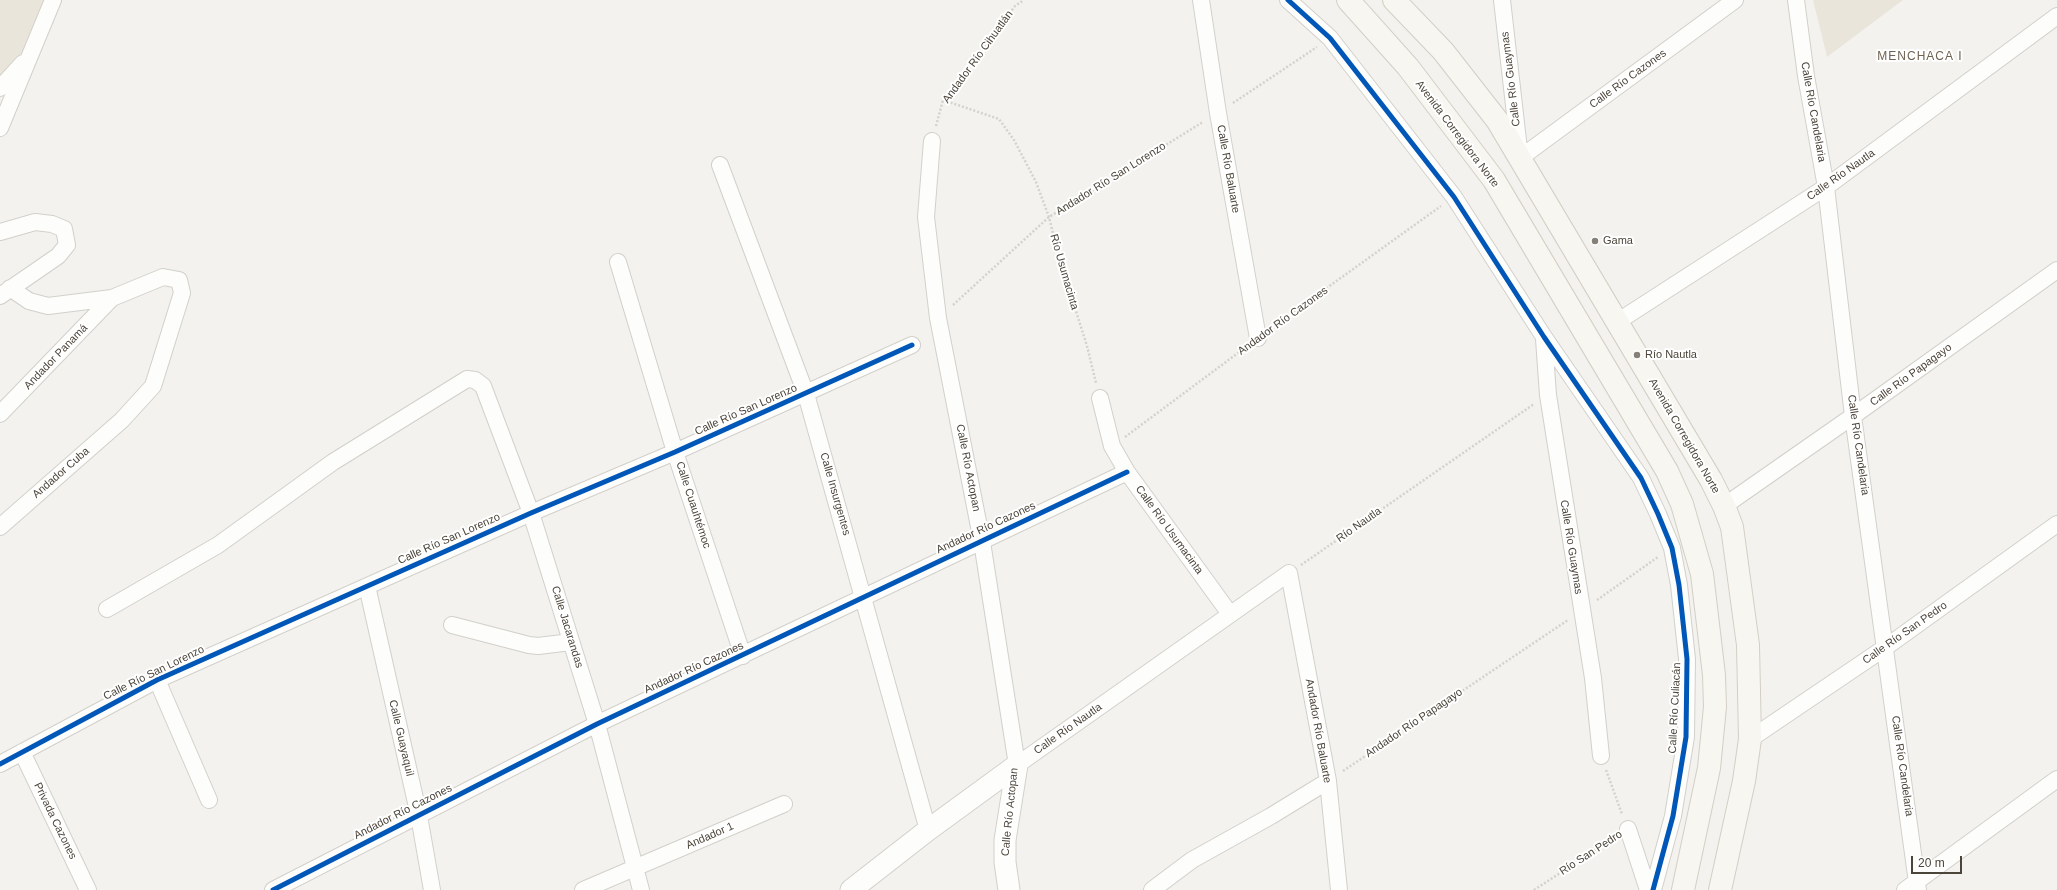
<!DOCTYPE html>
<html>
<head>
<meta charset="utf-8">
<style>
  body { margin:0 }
  #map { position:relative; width:2057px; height:890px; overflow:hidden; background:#f4f2ee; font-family:Helvetica,sans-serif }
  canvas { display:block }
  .scale { position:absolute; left:1911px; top:856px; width:51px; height:18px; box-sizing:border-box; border:2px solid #4b4439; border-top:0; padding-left:5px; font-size:12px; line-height:14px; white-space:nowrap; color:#4b4439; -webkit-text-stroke:3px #fff; paint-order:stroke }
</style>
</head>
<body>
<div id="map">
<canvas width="2057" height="890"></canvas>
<div class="scale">20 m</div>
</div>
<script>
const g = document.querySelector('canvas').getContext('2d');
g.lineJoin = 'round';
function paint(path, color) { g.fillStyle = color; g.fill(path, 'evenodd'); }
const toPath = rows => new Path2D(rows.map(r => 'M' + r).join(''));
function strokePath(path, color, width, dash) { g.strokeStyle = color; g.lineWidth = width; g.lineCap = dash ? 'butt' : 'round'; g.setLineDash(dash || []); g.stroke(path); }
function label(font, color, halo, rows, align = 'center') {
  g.font = font + ' Helvetica,sans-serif'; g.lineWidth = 4; g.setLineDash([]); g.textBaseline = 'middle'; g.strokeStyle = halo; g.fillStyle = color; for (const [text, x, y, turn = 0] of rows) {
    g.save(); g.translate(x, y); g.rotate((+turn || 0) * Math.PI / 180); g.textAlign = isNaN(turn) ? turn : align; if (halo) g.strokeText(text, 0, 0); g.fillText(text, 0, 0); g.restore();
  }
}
paint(toPath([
  [0,0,52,0,31,40,0,82],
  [1813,0,1903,0,1827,57]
]), '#eae5da');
const minor = toPath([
  [1201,0,1218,113,1258,338],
  [1288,0,1330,38,1454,197,1544,337,1641,478,1658,514,1672,548,1679,585,1687,659,1686,737,1673,816,1653,890],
  [1502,0,1520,158,1735,0],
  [1796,0,1806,76,1826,187,1853,416,1918,890],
  [0,88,23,63],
  [0,128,53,0],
  [932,141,926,217,938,318,982,542,1017,765,1289,573,1328,781,1339,890],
  [720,165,806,394,928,830],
  [0,232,35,222,52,224,64,229,67,245,58,256,0,296],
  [618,262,675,452,743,656],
  [1617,322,1826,187,2057,16],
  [1544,339,1548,395,1593,678,1601,756],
  [1100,398,1112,446,1127,472,1230,614],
  [0,414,112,298],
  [1724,506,1853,416,2057,270],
  [0,527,122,420,153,386,182,293,179,280,163,277,112,298,48,306,29,301,10,288],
  [367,586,419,816,432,890],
  [107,609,218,545,333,462,467,379,475,380,483,386,531,513,597,724,641,890],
  [452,625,529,645,538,646,571,642],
  [157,680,209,800],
  [1750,739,1886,647,2057,524],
  [22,752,88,890],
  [0,764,157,680,531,513,675,452,912,345],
  [1628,829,1648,890],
  [273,890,597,724,1127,472],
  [583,890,784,804],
  [1152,890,1192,860,1271,816,1328,781],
  [1905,890,2057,779]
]);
const tertiary = toPath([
  [851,890,928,830,1017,765],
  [1009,890,1005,862,1005,840,1017,765]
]);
const secondary = toPath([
  [1348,0,1408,67,1494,180,1667,471,1682,504,1702,574,1714,675,1715,707,1709,768,1683,890],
  [1394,0,1443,51,1497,120,1711,480,1724,506,1732,527,1748,645,1750,739,1744,781,1720,890]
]);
strokePath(minor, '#d2d0cb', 18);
strokePath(tertiary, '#d2d0cb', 23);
strokePath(secondary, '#d3cfc5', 24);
strokePath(toPath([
  [943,100,999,119,1014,140,1036,182,1049,217,1058,254,1087,346,1096,383],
  [1233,103,1317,47],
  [936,126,943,100,1015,6,1024,0],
  [953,305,1049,217,1203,122],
  [1271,328,1441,206],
  [1125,437,1246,347],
  [1301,565,1534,404],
  [1597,600,1658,557],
  [1606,770,1622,814],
  [1343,771,1568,620],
  [1534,890,1614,838]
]), '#d3d2cc', 2.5, [2, 2]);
strokePath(minor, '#fdfdfc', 16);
strokePath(tertiary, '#fdfdfc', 21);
strokePath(secondary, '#f7f6f1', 22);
strokePath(toPath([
  [1288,0,1330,38,1454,197,1544,337,1641,478,1658,514,1672,548,1679,585,1687,659,1686,737,1673,816,1653,890],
  [0,764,157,680,531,513,675,452,912,345],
  [273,890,597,724,1127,472]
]), '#0057b8', 5);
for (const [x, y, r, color] of [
  [1595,241,4,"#868178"],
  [1637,355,4,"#868178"]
]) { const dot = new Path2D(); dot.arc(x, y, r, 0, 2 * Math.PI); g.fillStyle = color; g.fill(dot); strokePath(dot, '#fff', 1.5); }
label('11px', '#4b4439', '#fff', [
  ["Andador Río Cihuatlán",978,57,-54],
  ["Calle Río Guaymas",1511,79,-97],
  ["Calle Río Cazones",1628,79,-36],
  ["Calle Río Candelaria",1813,112,80],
  ["Avenida Corregidora Norte",1457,134,53],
  ["Calle Río Baluarte",1228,169,80],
  ["Calle Río Nautla",1841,175,-35],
  ["Andador Río San Lorenzo",1111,179,-32],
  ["Río Usumacinta",1064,272,74],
  ["Andador Río Cazones",1283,321,-36],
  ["Andador Panamá",56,357,-46],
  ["Calle Río Papagayo",1911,375,-36],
  ["Calle Río San Lorenzo",746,410,-24],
  ["Avenida Corregidora Norte",1684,436,60],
  ["Calle Río Candelaria",1858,445,82],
  ["Calle Río Actopan",968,468,79],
  ["Andador Cuba",61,473,-41],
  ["Calle Insurgentes",835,494,74],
  ["Calle Cuauhtémoc",693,505,72],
  ["Río Nautla",1359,525,-35],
  ["Andador Río Cazones",986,528,-25],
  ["Calle Río Usumacinta",1169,530,54],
  ["Calle Río San Lorenzo",449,539,-24],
  ["Calle Río Guaymas",1571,547,81],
  ["Calle Jacarandas",567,627,73],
  ["Calle Río San Pedro",1905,633,-35],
  ["Andador Río Cazones",694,668,-25],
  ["Calle Río San Lorenzo",154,673,-26],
  ["Calle Río Culiacán",1675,708,-87],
  ["Andador Río Papagayo",1414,723,-34],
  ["Calle Río Nautla",1068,729,-35],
  ["Andador Río Baluarte",1318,731,80],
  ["Calle Guayaquil",401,738,77],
  ["Calle Río Candelaria",1902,766,82],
  ["Andador Río Cazones",403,812,-27],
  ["Calle Río Actopan",1010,812,-84],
  ["Privada Cazones",55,821,64],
  ["Andador 1",710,836,-24],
  ["Río San Pedro",1591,853,-33]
]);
label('11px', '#4b4439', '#fff', [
  ["Gama",1603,241],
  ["Río Nautla",1645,355]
], 'left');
g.letterSpacing = '1px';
label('12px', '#6e6250', '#fff', [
  ["MENCHACA I",1920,57]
]);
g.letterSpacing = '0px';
</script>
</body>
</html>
